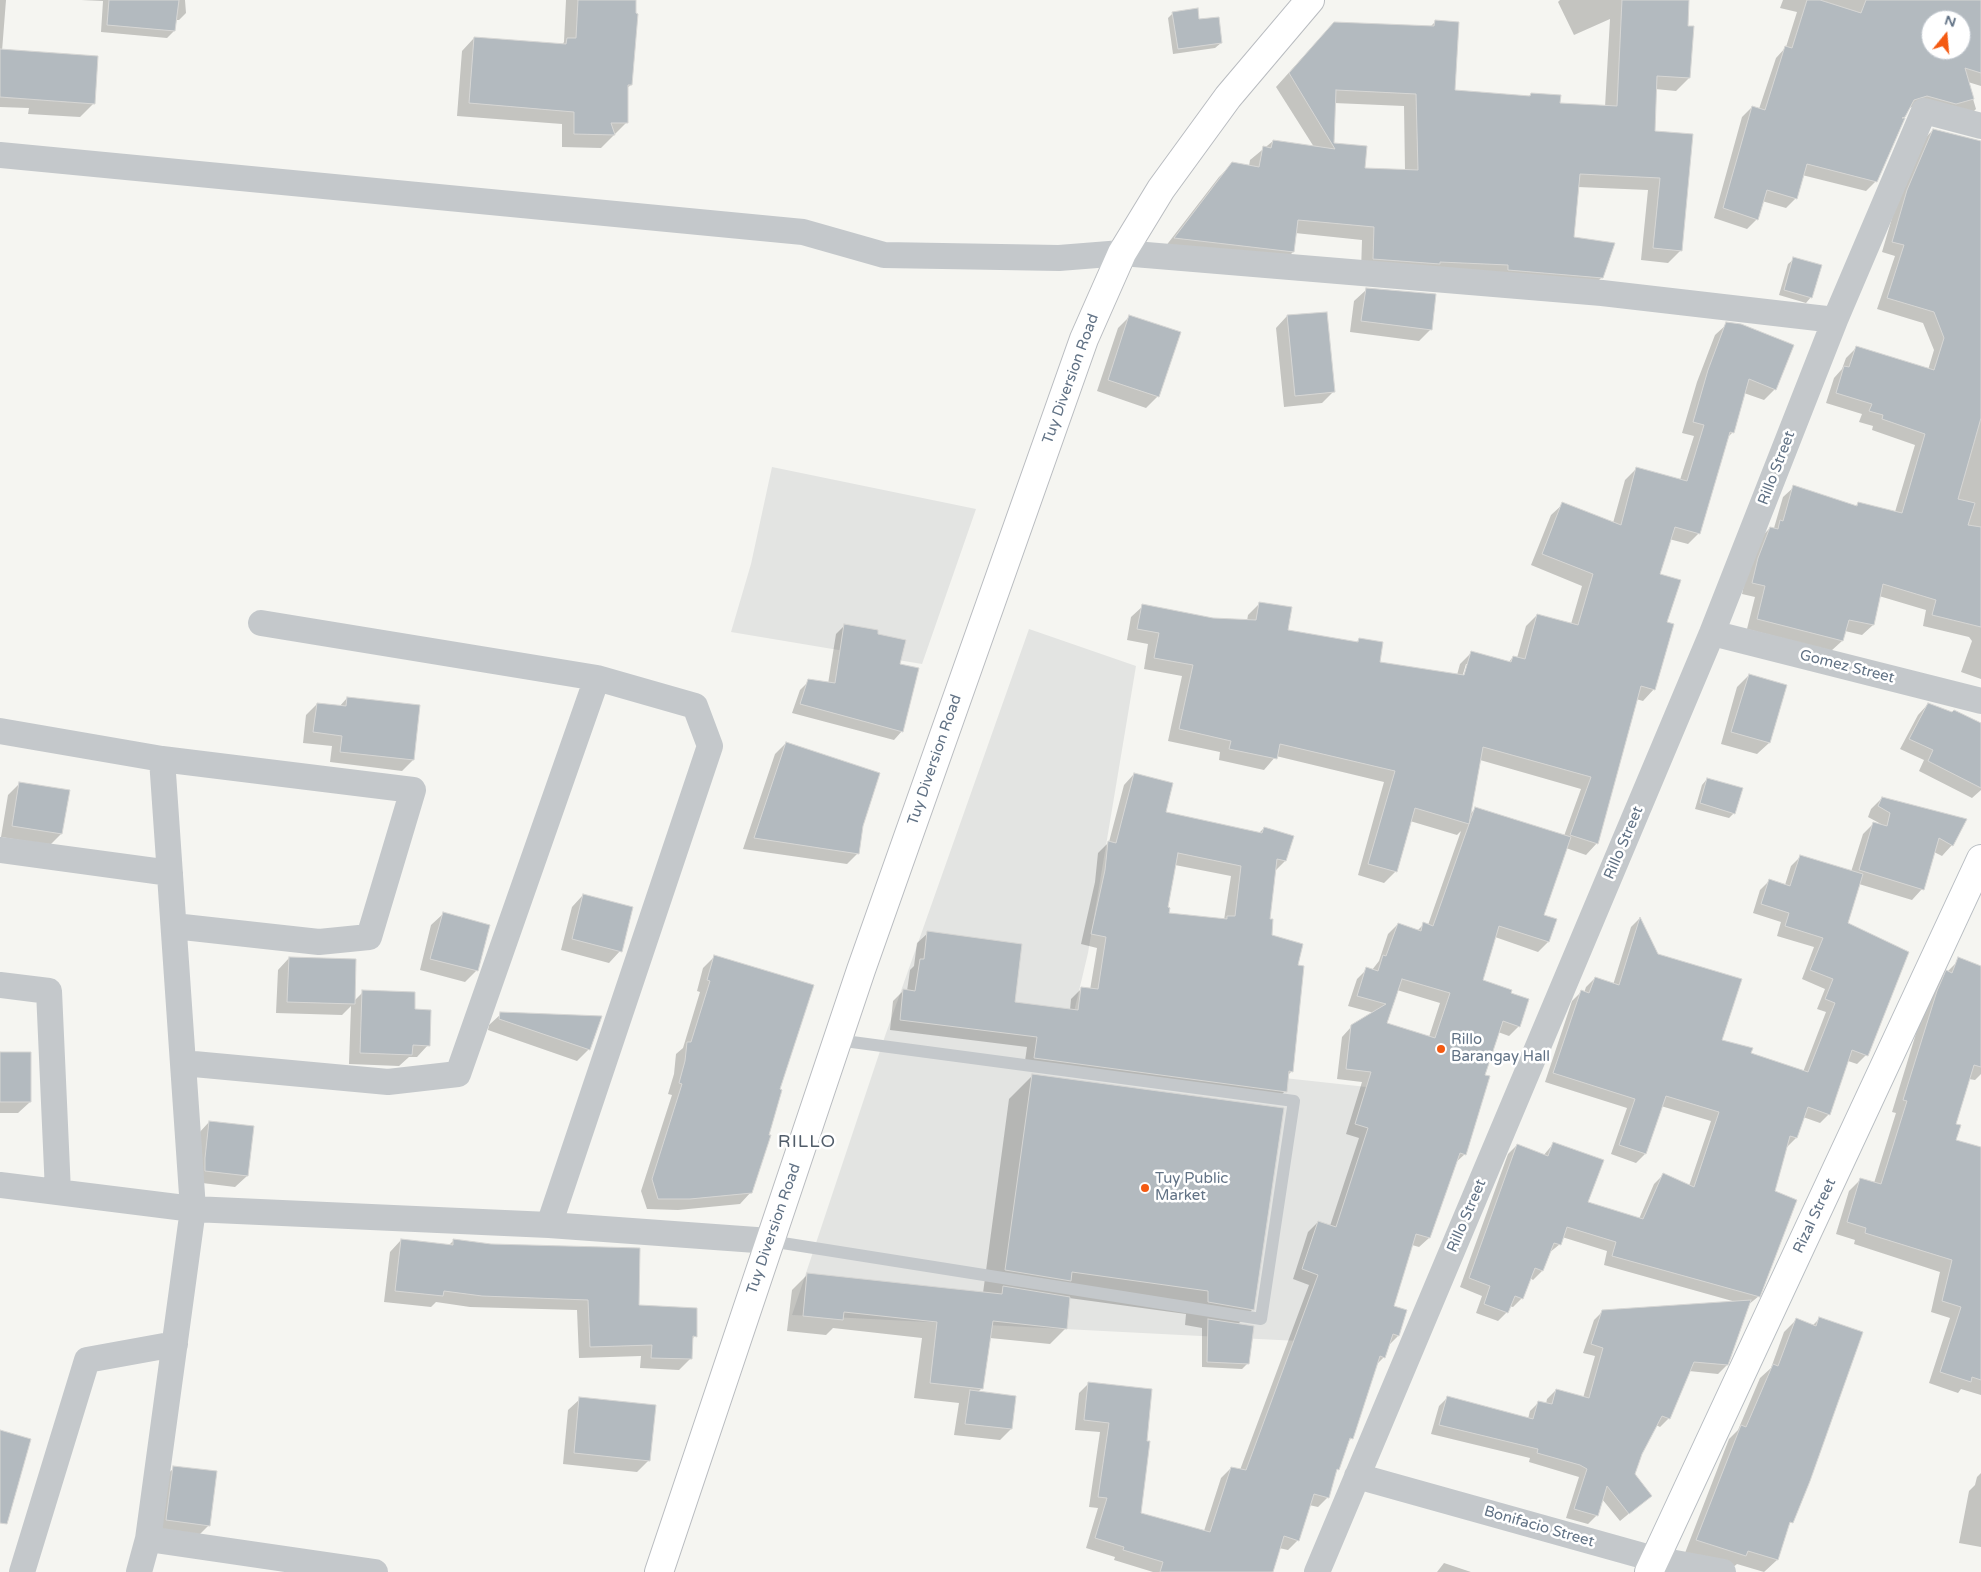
<!DOCTYPE html>
<html>
<head>
<meta charset="utf-8">
<style>
  body { margin:0 }
  #map { position:relative; width:1981px; height:1572px; overflow:hidden; background:#f5f5f1; font-family:"Varela Round",sans-serif }
  canvas { display:block }
  .north { position:absolute; left:1921px; top:10px; width:50px; height:50px; box-sizing:border-box; background:#fff; border:1px solid #c0c7ce; border-radius:50%; rotate:17deg; font-size:14px; font-weight:700; line-height:20px; text-align:center; color:#617285 }
  .north::after { content:''; display:block; margin:auto; width:18px; height:22px; background:#f45a12; clip-path:polygon(50% 0,100% 100%,50% 72%,0 100%) }
</style>
</head>
<body>
<div id="map">
<canvas width="1981" height="1572"></canvas>
<div class="north">N</div>
</div>
<script>
const g = document.querySelector('canvas').getContext('2d');
g.lineJoin = 'round';
function paint(path, color) { g.fillStyle = color; g.fill(path, 'evenodd'); }
const toPath = rows => new Path2D(rows.map(r => 'M' + r).join(''));
function strokePath(path, color, width, dash) { g.strokeStyle = color; g.lineWidth = width; g.lineCap = dash ? 'butt' : 'round'; g.setLineDash(dash || []); g.stroke(path); }
function label(font, color, halo, rows, align = 'center') {
  g.font = font + ' "Varela Round",sans-serif'; g.lineWidth = 5; g.setLineDash([]); g.textBaseline = 'middle'; g.strokeStyle = halo; g.fillStyle = color; for (const [text, x, y, turn = 0] of rows) {
    g.save(); g.translate(x, y); g.rotate((+turn || 0) * Math.PI / 180); g.textAlign = isNaN(turn) ? turn : align; if (halo) g.strokeText(text, 0, 0); g.fillText(text, 0, 0); g.restore();
  }
}
paint(toPath([
  [772,467,976,509,922,664,731,632,751,564],
  [1029,629,1136,666,1088,953,1064,1054,1385,1089,1298,1341,792,1315,885,1036]
]), '#e3e4e2');
paint(toPath([
  [0,0,6,0,2,51,93,104,80,117,28,114,29,108,0,107],
  [81,0,185,0,186,13,179,20,175,20,174,31,167,38,101,32,103,1],
  [566,0,635,0,631,85,627,88,627,122,601,148,562,147,562,124,457,116,462,51,474,38,562,45,564,42],
  [1560,0,1682,0,1689,78,1676,91,1655,89,1654,132,1681,250,1668,263,1641,260,1648,190,1578,187,1572,238,1602,277,1589,290,1361,271,1362,240,1295,233,1293,252,1280,265,1162,251,1219,177,1232,164,1249,166,1250,160,1273,141,1314,147,1276,87,1321,37,1430,27,1435,22,1454,91,1528,97,1531,94,1559,105,1605,107,1610,19,1574,35,1558,2],
  [1334,103,1404,106,1405,171,1363,169,1332,144],
  [1783,0,1980,0,1981,86,1968,82,1976,109,1966,119,1917,106,1908,108,1876,181,1866,191,1802,175,1796,198,1786,208,1762,201,1757,219,1747,229,1714,218,1742,117,1752,107,1759,109,1776,58,1786,47,1797,12,1780,8],
  [1931,20,1961,20,1961,50,1931,50],
  [1173,13,1198,20,1221,43,1215,48,1173,54,1168,18],
  [1933,130,1981,141,1981,679,1961,672,1972,641,1969,637,1923,626,1926,610,1879,596,1873,625,1862,635,1845,631,1842,641,1831,651,1747,629,1755,597,1742,594,1747,570,1759,539,1770,528,1774,528,1783,497,1794,487,1855,507,1858,503,1895,512,1915,445,1872,430,1873,426,1859,422,1862,414,1826,403,1834,378,1842,369,1846,358,1857,347,1928,370,1934,350,1923,323,1877,309,1895,256,1882,252,1897,201,1922,141],
  [1794,259,1811,297,1806,303,1779,295,1788,264],
  [1366,290,1431,329,1419,341,1350,332,1354,301],
  [1287,316,1333,392,1322,403,1284,407,1276,328],
  [1129,317,1158,396,1146,408,1097,391,1118,328],
  [1727,324,1775,389,1764,400,1744,393,1733,432,1726,439,1699,533,1688,544,1669,539,1659,574,1666,623,1654,689,1643,701,1636,699,1597,843,1586,855,1566,848,1543,916,1555,919,1548,942,1538,952,1495,937,1481,981,1519,1026,1509,1036,1498,1032,1484,1075,1465,1154,1454,1164,1429,1238,1419,1247,1412,1245,1393,1307,1398,1336,1388,1346,1384,1357,1375,1366,1352,1438,1346,1443,1328,1497,1318,1507,1309,1505,1298,1540,1288,1550,1279,1548,1271,1572,1153,1572,1114,1560,1115,1557,1086,1548,1098,1508,1089,1507,1100,1432,1075,1430,1079,1393,1089,1383,1151,1390,1139,1514,1204,1531,1221,1478,1231,1468,1240,1470,1309,1285,1293,1279,1308,1232,1318,1222,1330,1226,1359,1138,1346,1134,1362,1082,1337,1079,1342,1037,1352,1026,1374,1013,1348,1006,1357,979,1367,969,1372,970,1379,961,1388,934,1398,924,1417,931,1424,924,1428,925,1461,831,1457,835,1410,821,1396,871,1384,883,1358,875,1384,782,1276,756,1264,770,1219,760,1220,752,1168,741,1182,676,1144,669,1148,644,1127,640,1131,617,1143,606,1213,619,1247,621,1248,615,1260,603,1287,631,1356,643,1359,639,1378,663,1457,675,1460,664,1471,653,1508,663,1513,657,1517,658,1526,626,1537,615,1571,624,1582,586,1531,565,1551,515,1563,504,1613,523,1625,480,1636,469,1680,480,1694,436,1682,433,1697,382,1715,335],
  [1466,664,1468,664,1464,681,1461,681],
  [1480,760,1581,789,1564,836,1476,808,1470,814],
  [1397,990,1440,1003,1429,1037,1386,1024],
  [844,626,876,635,899,665,902,731,894,740,792,713,800,690,809,681,828,684,836,634],
  [1749,675,1786,686,1769,743,1757,754,1721,744,1737,687],
  [347,698,419,707,413,760,402,771,330,762,332,746,303,743,306,715,317,704,339,707],
  [1928,704,1981,724,1981,790,1972,798,1919,771,1924,760,1900,749,1918,715],
  [786,743,862,825,858,853,847,864,743,849,775,754],
  [1134,774,1165,813,1259,833,1264,828,1292,837,1285,861,1274,872,1268,920,1270,936,1296,966,1292,1071,1288,1075,1285,1091,1275,1102,1024,1068,1027,1047,890,1030,893,1001,904,990,907,991,910,970,914,966,917,943,928,933,1014,1004,1070,1010,1071,999,1082,988,1090,990,1097,948,1081,944,1095,882,1098,853,1109,842,1124,785],
  [1175,865,1231,876,1224,920,1167,914,1166,908],
  [1707,779,1734,813,1729,818,1695,809,1702,785],
  [20,783,61,834,50,845,1,837,8,795],
  [1882,798,1952,845,1942,856,1934,852,1922,889,1912,900,1859,884,1846,923,1866,1055,1857,1064,1848,1061,1829,1114,1820,1123,1803,1117,1796,1138,1787,1147,1774,1192,1759,1296,1748,1305,1727,1365,1718,1374,1689,1371,1669,1418,1660,1427,1656,1425,1641,1453,1633,1475,1650,1496,1620,1521,1602,1499,1597,1515,1588,1524,1566,1518,1579,1477,1529,1462,1530,1458,1431,1434,1439,1406,1448,1397,1528,1419,1530,1411,1539,1402,1546,1404,1547,1399,1556,1390,1583,1398,1595,1356,1583,1353,1594,1320,1603,1311,1736,1302,1604,1265,1607,1251,1562,1237,1560,1244,1549,1253,1542,1271,1533,1280,1530,1278,1522,1298,1513,1307,1509,1306,1507,1312,1498,1321,1476,1313,1482,1296,1460,1287,1508,1154,1517,1145,1543,1156,1553,1144,1587,1203,1639,1219,1654,1184,1663,1175,1689,1186,1711,1121,1661,1106,1645,1154,1636,1163,1611,1154,1627,1108,1545,1082,1572,1001,1581,992,1584,993,1586,987,1595,978,1613,985,1631,927,1639,919,1657,955,1721,1040,1750,1054,1803,1072,1826,1012,1817,1009,1825,989,1802,979,1814,947,1777,936,1781,922,1753,913,1760,890,1769,881,1785,885,1791,866,1800,857,1851,872,1863,834,1874,823,1881,824,1868,817,1871,809],
  [583,895,620,951,609,963,561,950,572,907],
  [443,914,488,926,476,971,465,982,420,970,431,925],
  [715,956,778,1090,751,1192,740,1204,678,1210,647,1209,641,1191,672,1095,668,1094,674,1074,676,1054,683,1048,700,992,697,991,703,968],
  [289,958,354,1001,363,992,413,1010,428,1045,417,1057,409,1057,399,1066,349,1064,351,1006,342,1015,276,1013,278,970],
  [1957,962,1981,973,1981,1074,1975,1080,1969,1079,1955,1125,1955,1140,1981,1148,1981,1395,1961,1389,1958,1393,1929,1383,1950,1318,1931,1312,1940,1272,1854,1244,1855,1240,1836,1234,1849,1191,1861,1179,1874,1183,1896,1113,1892,1112,1925,1004,1935,984],
  [501,1014,589,1049,577,1061,488,1030,489,1025],
  [0,1053,30,1102,18,1113,0,1113],
  [1032,1076,1253,1309,1237,1325,1248,1363,1242,1369,1202,1367,1202,1328,1185,1325,1186,1314,1069,1298,1066,1328,1050,1344,990,1338,982,1388,978,1392,1011,1429,1000,1440,954,1435,959,1403,914,1398,922,1338,833,1328,826,1335,787,1331,792,1290,808,1274,983,1293,1009,1099],
  [209,1122,247,1176,235,1187,194,1182,198,1134],
  [401,1240,448,1246,454,1240,638,1306,695,1336,691,1340,690,1359,679,1370,640,1368,641,1356,579,1358,577,1310,470,1307,436,1302,431,1307,384,1302,390,1252],
  [1797,1319,1812,1326,1819,1319,1791,1522,1787,1527,1777,1560,1764,1572,1737,1564,1732,1568,1685,1553,1729,1439,1738,1430,1760,1378,1771,1368,1784,1332],
  [580,1399,649,1460,637,1472,563,1464,568,1410],
  [174,1468,209,1525,197,1537,155,1532,162,1479],
  [1981,1473,1981,1547,1959,1543,1969,1491,1975,1485,1977,1477],
  [1444,1563,1471,1572,1437,1572]
]), '#0003');
const building = toPath([
  [109,0,179,0,175,31,107,25,109,0],
  [578,0,636,0,636,13,638,14,632,85,628,85,628,123,611,123,615,135,574,134,574,112,469,103,474,37,566,44,567,38,576,38,578,0],
  [1622,0,1689,0,1688,26,1694,26,1690,78,1657,76,1655,131,1693,134,1682,251,1653,248,1660,178,1580,174,1574,237,1615,243,1603,278,1508,270,1508,265,1440,262,1440,264,1373,259,1374,227,1298,220,1294,252,1174,238,1232,162,1259,167,1263,146,1271,148,1273,140,1335,149,1289,73,1334,22,1434,26,1435,20,1459,22,1455,90,1530,96,1531,93,1561,95,1560,103,1617,106,1622,0],
  [1336,90,1416,94,1418,170,1365,168,1367,146,1334,143,1336,90],
  [1807,0,1820,0,1861,13,1866,0,1981,0,1981,73,1965,68,1974,99,1956,104,1927,96,1914,100,1905,117,1902,118,1905,118,1877,182,1807,164,1797,199,1767,190,1758,220,1723,208,1752,106,1765,110,1785,46,1792,48,1807,0],
  [1931,20,1961,20,1961,50,1931,50,1931,20],
  [1198,8,1199,19,1219,17,1222,43,1178,49,1172,12,1198,8],
  [0,49,98,56,95,104,0,97,0,49],
  [1933,129,1981,141,1981,418,1958,499,1975,503,1968,525,1981,527,1981,627,1932,615,1936,600,1883,584,1874,625,1849,620,1843,641,1757,619,1765,586,1752,583,1758,558,1770,527,1778,529,1780,520,1783,521,1793,485,1857,506,1858,502,1902,513,1925,434,1882,419,1883,415,1869,411,1872,404,1836,393,1844,366,1849,367,1856,346,1934,370,1944,338,1934,312,1887,298,1904,245,1892,242,1907,190,1933,129],
  [1793,257,1822,265,1812,298,1784,290,1793,257],
  [1366,288,1436,294,1432,330,1361,321,1366,288],
  [1327,312,1335,392,1295,396,1287,315,1327,312],
  [1129,315,1181,332,1159,397,1108,380,1129,315],
  [1726,322,1741,324,1794,345,1776,390,1749,379,1734,433,1730,432,1700,534,1675,527,1660,574,1681,580,1667,622,1674,624,1655,690,1641,686,1598,844,1570,835,1591,777,1483,747,1469,824,1415,808,1397,872,1368,864,1395,771,1280,744,1277,759,1229,749,1231,741,1179,729,1193,665,1154,658,1159,633,1137,629,1142,604,1213,618,1256,620,1259,602,1292,607,1288,630,1358,642,1359,638,1383,642,1380,662,1464,675,1471,651,1511,662,1513,656,1525,659,1537,614,1578,625,1593,574,1542,554,1562,502,1621,525,1636,467,1687,481,1704,425,1693,422,1708,370,1726,322],
  [844,624,878,630,878,634,906,640,900,664,919,668,903,732,800,704,808,679,835,683,844,624],
  [1749,674,1787,685,1770,743,1731,732,1749,674],
  [347,697,420,705,414,760,340,752,342,736,313,732,317,703,346,706,347,697],
  [1928,703,1952,712,1954,710,1981,723,1981,788,1928,761,1933,750,1909,739,1928,703],
  [786,742,880,773,863,826,859,854,754,838,786,742],
  [1134,773,1173,783,1166,812,1262,833,1264,827,1294,836,1286,861,1277,859,1270,919,1273,919,1272,935,1303,944,1298,965,1304,966,1293,1072,1289,1071,1287,1092,1034,1058,1037,1037,900,1020,903,989,915,991,920,959,924,959,927,931,1022,944,1015,1002,1078,1010,1081,987,1098,989,1106,937,1091,934,1105,870,1108,841,1116,843,1134,773],
  [1178,853,1241,866,1235,916,1227,916,1227,919,1169,913,1170,908,1168,907,1178,853],
  [1707,778,1743,788,1735,814,1700,803,1707,778],
  [19,782,70,790,62,834,12,826,19,782],
  [1882,797,1967,819,1953,846,1939,838,1924,890,1859,870,1873,822,1887,826,1890,813,1878,806,1882,797],
  [1475,807,1571,837,1544,915,1557,919,1549,942,1499,926,1483,980,1512,990,1511,993,1529,999,1520,1027,1503,1021,1485,1075,1490,1076,1466,1155,1460,1153,1430,1238,1416,1234,1394,1306,1407,1310,1399,1336,1393,1334,1385,1358,1380,1356,1353,1439,1350,1438,1339,1470,1337,1469,1329,1498,1314,1494,1299,1541,1284,1536,1273,1572,1160,1572,1163,1562,1123,1550,1124,1547,1095,1538,1107,1498,1098,1497,1109,1423,1084,1420,1088,1382,1152,1389,1147,1441,1150,1441,1141,1513,1210,1532,1231,1467,1246,1470,1318,1275,1302,1269,1318,1221,1336,1227,1368,1128,1355,1124,1371,1072,1346,1069,1351,1025,1386,1004,1357,996,1366,967,1378,971,1383,955,1386,956,1398,923,1421,931,1423,922,1433,926,1475,807],
  [1402,979,1450,993,1435,1038,1387,1023,1402,979],
  [1800,855,1863,874,1848,923,1909,952,1868,1056,1852,1050,1830,1115,1808,1107,1797,1138,1790,1136,1775,1191,1797,1200,1760,1297,1612,1256,1616,1242,1567,1227,1561,1245,1554,1243,1543,1271,1535,1268,1523,1299,1515,1296,1508,1313,1484,1304,1490,1286,1469,1278,1517,1144,1548,1156,1553,1142,1604,1160,1588,1202,1643,1219,1663,1173,1694,1187,1719,1112,1666,1096,1646,1154,1619,1145,1635,1099,1553,1073,1581,990,1589,993,1595,977,1619,985,1640,917,1658,954,1742,979,1722,1040,1753,1048,1751,1053,1808,1072,1835,1003,1825,999,1833,979,1810,970,1823,938,1785,926,1789,913,1761,904,1769,879,1790,886,1800,855],
  [583,894,633,907,622,952,572,939,583,894],
  [443,912,490,925,478,971,430,959,443,912],
  [714,955,814,985,780,1089,782,1090,769,1135,771,1135,752,1193,690,1199,658,1199,652,1179,682,1084,679,1083,685,1061,687,1042,691,1042,710,981,707,980,714,955],
  [289,957,356,959,355,1004,287,1002,289,957],
  [1958,957,1981,966,1981,1067,1974,1065,1956,1124,1961,1125,1956,1140,1981,1147,1981,1380,1972,1377,1971,1382,1940,1372,1961,1307,1942,1301,1952,1260,1865,1233,1866,1228,1847,1222,1860,1178,1881,1184,1907,1101,1903,1100,1937,991,1946,970,1952,973,1958,957],
  [362,990,415,992,415,1009,431,1010,430,1046,413,1045,412,1055,360,1053,362,990],
  [500,1012,602,1016,590,1050,499,1019,500,1012],
  [0,1052,31,1052,31,1102,0,1102,0,1052],
  [1032,1074,1284,1108,1254,1310,1208,1302,1208,1291,1072,1272,1071,1281,1005,1270,1032,1074],
  [209,1121,254,1126,248,1176,205,1171,205,1158,209,1121],
  [401,1239,453,1245,453,1239,491,1244,640,1248,639,1305,697,1308,697,1337,693,1336,692,1359,651,1358,652,1345,590,1347,588,1300,482,1296,444,1291,443,1296,395,1291,401,1239],
  [807,1273,1002,1294,1003,1286,1070,1297,1067,1329,993,1321,983,1389,930,1383,937,1322,844,1312,843,1320,803,1316,807,1273],
  [1751,1300,1728,1365,1694,1362,1670,1419,1662,1416,1642,1454,1635,1474,1652,1496,1629,1514,1607,1486,1598,1516,1574,1509,1587,1469,1580,1465,1537,1453,1538,1449,1439,1425,1447,1396,1533,1419,1538,1401,1552,1404,1556,1389,1589,1398,1603,1348,1591,1344,1602,1310,1751,1300],
  [1819,1317,1863,1332,1810,1481,1793,1523,1790,1522,1778,1560,1748,1551,1746,1556,1696,1540,1741,1425,1746,1427,1773,1364,1778,1366,1796,1318,1816,1326,1819,1317],
  [1208,1319,1254,1326,1249,1364,1207,1362,1208,1319],
  [970,1390,1016,1396,1012,1429,965,1424,970,1390],
  [579,1397,656,1405,650,1461,574,1453,579,1397],
  [0,1430,31,1439,7,1524,0,1523,0,1430],
  [173,1466,217,1471,210,1526,166,1520,173,1466]
]);
paint(building, '#b3babf');
strokePath(building, '#d6d6d4', 1);
const secondary = toPath([
  [1649,1572,1981,859]
]);
const primary = toPath([
  [659,1572,861,970,1084,339,1122,253,1161,189,1228,97,1310,0]
]);
strokePath(secondary, '#b8bdc2', 30);
strokePath(primary, '#b9bcc0', 30);
strokePath(toPath([
  [770,1241,1261,1319,1294,1101,837,1040]
]), '#c4c8cb', 12);
strokePath(toPath([
  [0,155,803,232,884,255,1059,258,1122,253,1602,293,1835,320],
  [261,623,597,678,695,706,710,746,549,1225],
  [1712,633,1981,701],
  [0,731,162,759,413,790,369,937,319,942,174,926],
  [0,850,170,873],
  [0,985,49,991,58,1192],
  [183,1063,388,1082,458,1074,597,678],
  [0,1185,193,1209,549,1225,770,1241],
  [1357,1476,1654,1559,1723,1572],
  [148,1539,375,1572],
  [22,1572,87,1360,175,1344],
  [139,1572,148,1539,193,1209,162,759],
  [1317,1572,1712,633,1835,320,1924,111,1981,126]
]), '#c4c8cb', 26);
strokePath(secondary, '#fff', 28);
strokePath(primary, '#fff', 28);
for (const [x, y, r, color] of [
  [1441,1049,5,"#f45a12"],
  [1145,1188,5,"#f45a12"]
]) { const dot = new Path2D(); dot.arc(x, y, r, 0, 2 * Math.PI); g.fillStyle = color; g.fill(dot); strokePath(dot, '#fff', 2); }
label('15px', '#617285', '#fff', [
  ["Tuy Diversion Road",1071,379,-70],
  ["Rillo Street",1777,468,-69],
  ["Gomez Street",1847,667,14],
  ["Tuy Diversion Road",935,760,-71],
  ["Rillo Street",1624,843,-67],
  ["Rillo Street",1467,1216,-67],
  ["Rizal Street",1815,1216,-65],
  ["Tuy Diversion Road",774,1229,-71],
  ["Bonifacio Street",1539,1527,16]
]);
label('15px', '#617285', '#fff', [
  ["Rillo",1451,1040],
  ["Barangay Hall",1451,1057],
  ["Tuy Public",1155,1179],
  ["Market",1155,1196]
], 'left');
g.letterSpacing = '1px';
label('18px', '#505c69', '#fff', [
  ["RILLO",807,1142]
]);
g.letterSpacing = '0px';
</script>
</body>
</html>
